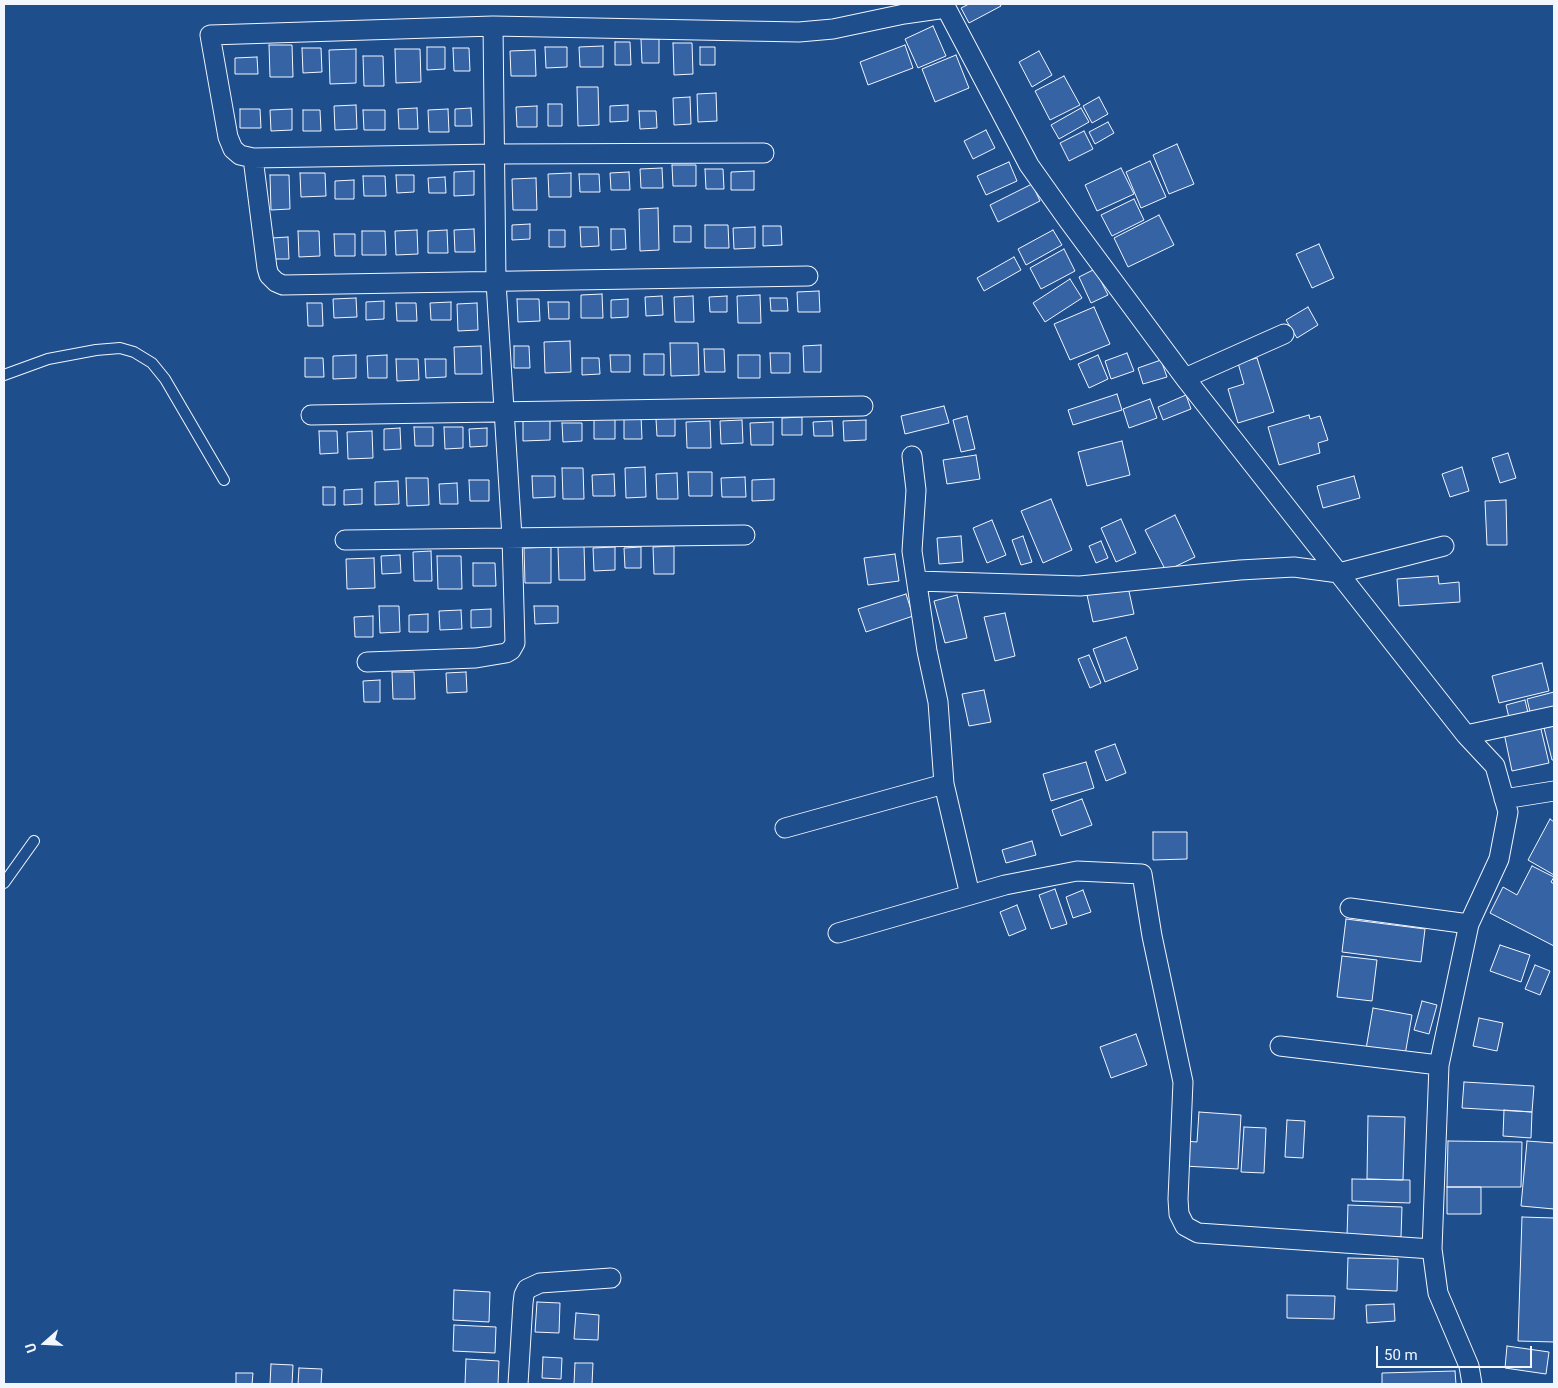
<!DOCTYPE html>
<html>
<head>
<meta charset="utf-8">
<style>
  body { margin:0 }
  #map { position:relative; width:1558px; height:1388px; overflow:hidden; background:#1f4e8c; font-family:Roboto,sans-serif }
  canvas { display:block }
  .frame { position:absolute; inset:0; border:5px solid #f2f6ff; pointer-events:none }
  .north { position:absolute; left:20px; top:1318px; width:50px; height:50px; -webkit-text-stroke:4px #1f4e8c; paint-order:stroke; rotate:251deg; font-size:14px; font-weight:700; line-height:20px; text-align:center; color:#f2f6ff }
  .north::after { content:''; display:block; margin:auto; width:18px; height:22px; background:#f2f6ff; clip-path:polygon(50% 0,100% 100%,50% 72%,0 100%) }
  .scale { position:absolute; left:1376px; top:1346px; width:156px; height:22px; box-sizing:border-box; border:2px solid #f2f6ff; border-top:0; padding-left:6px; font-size:15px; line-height:18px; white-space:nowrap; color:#f2f6ff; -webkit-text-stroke:4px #1f4e8c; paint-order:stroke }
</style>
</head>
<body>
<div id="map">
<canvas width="1558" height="1388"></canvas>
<div class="frame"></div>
<div class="north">U</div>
<div class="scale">50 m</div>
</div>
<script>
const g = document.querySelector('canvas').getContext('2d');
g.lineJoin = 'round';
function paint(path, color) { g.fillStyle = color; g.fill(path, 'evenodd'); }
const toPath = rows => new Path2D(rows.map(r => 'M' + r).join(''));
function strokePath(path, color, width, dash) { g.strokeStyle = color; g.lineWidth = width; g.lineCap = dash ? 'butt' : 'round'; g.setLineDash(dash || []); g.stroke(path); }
const building = toPath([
  [969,4,1000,4,1001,6,969,23,961,8,969,4],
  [933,26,946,56,918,68,905,39,933,26],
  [641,39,659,39,659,63,642,63,641,39],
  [615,42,630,42,631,65,615,65,615,42],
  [673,43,692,43,693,74,674,75,673,43],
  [269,45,292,45,293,77,270,77,269,45],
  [905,45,913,68,868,85,860,62,905,45],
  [603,46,603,67,580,67,579,47,603,46],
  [427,47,445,47,445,69,427,70,427,47],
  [545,47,567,47,567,67,546,68,545,47],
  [700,47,715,47,715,65,700,65,700,47],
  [302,48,321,48,322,72,303,73,302,48],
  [453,48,469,48,470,71,454,71,453,48],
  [356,49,356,83,330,84,329,50,356,49],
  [395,49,420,49,421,82,396,83,395,49],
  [535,50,536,76,511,76,510,51,535,50],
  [1039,51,1052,75,1032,87,1019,62,1039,51],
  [956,55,969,88,935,102,922,69,956,55],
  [363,56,383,56,384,86,364,86,363,56],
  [257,57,258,74,235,74,235,58,257,57],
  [1064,76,1080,105,1050,120,1035,91,1064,76],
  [577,87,598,87,599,125,578,126,577,87],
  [716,93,717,121,698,122,697,94,716,93],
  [690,97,691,124,674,125,673,98,690,97],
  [1099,97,1108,114,1092,123,1083,106,1099,97],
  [548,104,562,104,562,126,548,126,548,104],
  [356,105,357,129,335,130,334,106,356,105],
  [628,105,628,121,610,122,610,106,628,105],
  [537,106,537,127,517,127,516,107,537,106],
  [417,108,418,129,399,129,398,109,417,108],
  [471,108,472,126,455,126,455,109,471,108],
  [1081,108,1089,122,1059,139,1051,125,1081,108],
  [240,109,260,109,261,128,240,128,240,109],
  [292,109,292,130,271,131,270,110,292,109],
  [448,109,449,132,429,132,428,110,448,109],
  [303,110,320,110,321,131,303,131,303,110],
  [363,110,385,110,385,130,364,130,363,110],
  [639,111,656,111,657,128,640,129,639,111],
  [1108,122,1114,133,1095,144,1089,132,1108,122],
  [986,130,995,148,973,159,964,141,986,130],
  [1084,131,1093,149,1069,161,1060,143,1084,131],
  [1177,144,1194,184,1169,194,1153,155,1177,144],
  [1150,161,1166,197,1141,208,1126,172,1150,161],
  [1009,162,1017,181,986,195,977,176,1009,162],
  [672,165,696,165,696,186,673,186,672,165],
  [662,168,663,188,641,188,640,169,662,168],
  [1121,168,1134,194,1097,211,1085,185,1121,168],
  [705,169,723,169,724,189,706,189,705,169],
  [474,171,474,195,454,196,454,172,474,171],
  [754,171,754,190,731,190,731,172,754,171],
  [629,172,630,190,611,190,610,173,629,172],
  [300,173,325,173,326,196,301,197,300,173],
  [571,173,571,197,549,197,548,174,571,173],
  [579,174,599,174,600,192,580,192,579,174],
  [270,175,289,175,290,209,271,210,270,175],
  [396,175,414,175,414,192,397,193,396,175],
  [363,176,385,176,386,196,364,196,363,176],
  [445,177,446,193,429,193,428,178,445,177],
  [536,178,537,210,513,210,512,179,536,178],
  [354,180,354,199,335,199,335,181,354,180],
  [1032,184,1040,201,998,222,990,205,1032,184],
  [1134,199,1144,220,1112,236,1101,215,1134,199],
  [658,208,659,250,640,251,639,209,658,208],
  [1159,215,1174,245,1128,267,1114,238,1159,215],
  [530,224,530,239,512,240,512,225,530,224],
  [705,225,728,225,729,248,705,248,705,225],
  [674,226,691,226,691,242,674,242,674,226],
  [763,226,781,226,782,245,763,246,763,226],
  [580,227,598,227,599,246,581,247,580,227],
  [755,227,755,248,734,249,733,228,755,227],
  [474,229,475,252,455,252,454,230,474,229],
  [611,229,625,229,626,249,611,250,611,229],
  [417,230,418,254,396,255,395,231,417,230],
  [447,230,448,253,428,253,428,231,447,230],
  [549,230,565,230,565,247,549,247,549,230],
  [1053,230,1062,245,1026,265,1018,249,1053,230],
  [298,231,319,231,320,256,299,257,298,231],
  [362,231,385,231,386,255,362,255,362,231],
  [334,234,355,234,355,256,335,256,334,234],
  [288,237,289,259,272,259,272,238,288,237],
  [1319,244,1334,278,1312,288,1296,254,1319,244],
  [1064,249,1075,271,1041,289,1030,268,1064,249],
  [1014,257,1021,270,984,291,977,278,1014,257],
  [1095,269,1108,295,1091,303,1079,277,1095,269],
  [1070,279,1082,298,1045,322,1033,303,1070,279],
  [819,291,820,312,798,312,797,292,819,291],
  [602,294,603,318,581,318,581,295,602,294],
  [760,295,761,323,738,323,737,296,760,295],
  [662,296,663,315,646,316,645,297,662,296],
  [693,296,694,322,675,322,674,297,693,296],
  [727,296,727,312,710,312,709,297,727,296],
  [356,298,357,317,334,318,333,299,356,298],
  [770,298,787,298,788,311,771,311,770,298],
  [517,299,539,299,540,321,518,322,517,299],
  [628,299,628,317,611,318,611,300,628,299],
  [384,301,384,319,366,320,366,302,384,301],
  [451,302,451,320,431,320,430,303,451,302],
  [548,302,569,302,569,319,549,319,548,302],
  [307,303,322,303,323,326,308,326,307,303],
  [396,303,416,303,417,321,397,321,396,303],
  [477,303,478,330,458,331,457,304,477,303],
  [1094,307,1110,344,1070,360,1054,324,1094,307],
  [1308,307,1318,325,1297,338,1286,320,1308,307],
  [570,341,571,372,545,373,544,342,570,341],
  [670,343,698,343,699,375,671,376,670,343],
  [821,345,821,372,804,372,803,346,821,345],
  [481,346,482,374,455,374,454,347,481,346],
  [514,346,529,346,530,368,514,368,514,346],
  [704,349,724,349,725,372,705,372,704,349],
  [770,353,790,353,790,373,771,373,770,353],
  [1127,353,1134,371,1111,379,1105,361,1127,353],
  [644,354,664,354,664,375,644,375,644,354],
  [356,355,356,378,333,379,333,356,356,355],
  [387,355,387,378,368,378,367,356,387,355],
  [610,355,630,355,630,372,611,372,610,355],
  [738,355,760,355,760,378,738,378,738,355],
  [1098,355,1108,379,1089,388,1078,364,1098,355],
  [305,358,323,358,324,377,305,377,305,358],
  [582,358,599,358,600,374,582,375,582,358],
  [1257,358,1274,412,1238,423,1228,389,1244,384,1238,363,1257,358],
  [396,359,418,359,419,380,397,381,396,359],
  [425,359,446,359,446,377,426,378,425,359],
  [1161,360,1167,377,1143,384,1138,368,1161,360],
  [1117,394,1122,410,1073,425,1068,410,1117,394],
  [1186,395,1191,409,1163,420,1158,407,1186,395],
  [1150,399,1157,418,1129,428,1123,409,1150,399],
  [944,406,949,423,905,434,901,416,944,406],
  [1309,415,1310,419,1320,416,1328,440,1318,443,1320,453,1279,465,1268,427,1309,415],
  [624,416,641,416,642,439,624,439,624,416],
  [967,416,975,449,961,452,953,420,967,416],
  [802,417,802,435,782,435,782,418,802,417],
  [675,418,675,436,657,436,656,419,675,418],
  [594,419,615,419,615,439,594,439,594,419],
  [523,420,550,420,550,440,523,441,523,420],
  [742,420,743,443,721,444,720,421,742,420],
  [866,420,866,440,844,441,843,421,866,420],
  [710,421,711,448,687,448,686,422,710,421],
  [832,421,833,436,814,436,813,422,832,421],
  [773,422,773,445,751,445,750,423,773,422],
  [562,423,582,423,582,441,563,442,562,423],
  [414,427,433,427,433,446,415,446,414,427],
  [444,427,463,427,463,448,445,449,444,427],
  [400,428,401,449,384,450,384,429,400,428],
  [487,428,487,446,470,447,469,429,487,428],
  [319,431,337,431,338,453,320,454,319,431],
  [372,431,373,458,348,459,347,432,372,431],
  [1122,441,1130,475,1087,486,1078,452,1122,441],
  [1508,453,1516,478,1500,483,1492,458,1508,453],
  [976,455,980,479,947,484,943,460,976,455],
  [645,467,646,497,626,498,625,468,645,467],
  [1462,467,1469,491,1450,497,1442,474,1462,467],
  [562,468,583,468,584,499,563,499,562,468],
  [688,472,712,472,712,496,689,496,688,472],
  [677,473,678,499,657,499,656,474,677,473],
  [614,474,615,496,593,496,592,475,614,474],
  [532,476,555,476,555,497,533,498,532,476],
  [1354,476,1360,498,1323,508,1317,486,1354,476],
  [745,477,746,497,722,497,721,478,745,477],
  [406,478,428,478,429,505,407,506,406,478],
  [774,479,774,500,752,501,752,480,774,479],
  [469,480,489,480,489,501,470,501,469,480],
  [398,481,399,504,375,505,375,482,398,481],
  [457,483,458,504,440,504,439,484,457,483],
  [323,487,335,487,335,505,323,505,323,487],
  [362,489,362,504,344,505,344,490,362,489],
  [1051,499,1072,550,1043,563,1021,511,1051,499],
  [1506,500,1507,545,1487,545,1485,501,1506,500],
  [1175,515,1195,557,1166,571,1145,530,1175,515],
  [1121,519,1136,553,1116,562,1101,528,1121,519],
  [992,520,1006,555,987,563,973,528,992,520],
  [961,536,963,562,939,564,937,538,961,536],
  [1023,536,1032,562,1021,565,1012,540,1023,536],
  [1101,541,1108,558,1096,563,1089,546,1101,541],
  [584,546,585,580,559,580,558,547,584,546],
  [674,546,674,574,654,574,653,547,674,546],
  [551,547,551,583,525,583,524,548,551,547],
  [615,547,615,570,594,571,593,548,615,547],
  [641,547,641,568,625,568,624,548,641,547],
  [431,551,432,581,414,581,413,552,431,551],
  [895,554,899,581,868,585,864,558,895,554],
  [400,555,401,573,382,574,381,556,400,555],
  [437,556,461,556,462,589,438,589,437,556],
  [374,558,375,588,347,589,346,559,374,558],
  [473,563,495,563,496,586,473,586,473,563],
  [1438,576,1439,584,1459,582,1460,602,1399,606,1397,579,1438,576],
  [1128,587,1134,614,1093,622,1087,595,1128,587],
  [906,594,913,616,866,632,858,609,906,594],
  [957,595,967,638,945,643,934,601,957,595],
  [379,606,399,606,400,632,380,633,379,606],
  [534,606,558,606,558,623,535,624,534,606],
  [491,609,491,627,471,628,471,610,491,609],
  [461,610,462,629,440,630,439,611,461,610],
  [1005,613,1015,656,995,661,984,617,1005,613],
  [428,614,428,632,409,632,409,615,428,614],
  [373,616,373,637,355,637,354,617,373,616],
  [1126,637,1138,669,1105,682,1093,649,1126,637],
  [1089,655,1101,683,1090,688,1078,659,1089,655],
  [1542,663,1549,691,1499,703,1492,676,1542,663],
  [392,672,414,672,415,699,393,699,392,672],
  [466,672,467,692,447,693,446,673,466,672],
  [380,680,380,702,364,702,363,681,380,680],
  [984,690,991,722,969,726,962,694,984,690],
  [1554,692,1554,710,1531,716,1527,699,1554,692],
  [1525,700,1529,717,1510,722,1506,705,1525,700],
  [1540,725,1549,763,1512,771,1504,733,1540,725],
  [1554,726,1554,760,1552,760,1544,728,1554,726],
  [1115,744,1126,773,1106,781,1095,751,1115,744],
  [1086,762,1094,788,1051,801,1043,774,1086,762],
  [1082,799,1092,825,1061,836,1052,810,1082,799],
  [1550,819,1554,822,1554,875,1528,860,1550,819],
  [1153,832,1187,832,1187,859,1153,860,1153,832],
  [1032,841,1036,855,1006,863,1002,850,1032,841],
  [1532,866,1554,877,1551,882,1554,884,1554,946,1490,913,1503,887,1517,895,1532,866],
  [1055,889,1067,924,1051,929,1039,895,1055,889],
  [1083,890,1091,912,1073,918,1066,897,1083,890],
  [1017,905,1026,929,1009,936,1000,912,1017,905],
  [1346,919,1425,929,1421,962,1342,952,1346,919],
  [1500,945,1530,955,1521,982,1490,971,1500,945],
  [1342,956,1377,960,1372,1001,1337,997,1342,956],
  [1535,965,1550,971,1540,995,1525,989,1535,965],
  [1422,1001,1437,1005,1429,1034,1414,1030,1422,1001],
  [1373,1008,1412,1015,1405,1055,1366,1049,1373,1008],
  [1479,1018,1503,1023,1497,1051,1473,1046,1479,1018],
  [1136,1034,1147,1065,1111,1078,1100,1047,1136,1034],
  [1464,1082,1534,1086,1532,1112,1462,1108,1464,1082],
  [1504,1110,1532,1112,1531,1138,1503,1136,1504,1110],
  [1199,1112,1241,1115,1238,1169,1184,1166,1185,1141,1197,1142,1199,1112],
  [1368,1116,1405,1117,1403,1180,1367,1179,1368,1116],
  [1287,1120,1305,1121,1303,1158,1285,1157,1287,1120],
  [1244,1127,1266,1128,1264,1173,1241,1172,1244,1127],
  [1448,1141,1522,1142,1521,1187,1447,1187,1448,1141],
  [1527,1141,1554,1143,1554,1209,1521,1206,1527,1141],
  [1352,1179,1410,1180,1410,1203,1352,1201,1352,1179],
  [1447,1187,1481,1187,1481,1214,1447,1214,1447,1187],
  [1348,1205,1402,1207,1401,1237,1347,1236,1348,1205],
  [1522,1217,1554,1218,1554,1342,1518,1341,1522,1217],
  [1348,1258,1398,1259,1397,1291,1347,1289,1348,1258],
  [454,1290,490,1292,489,1322,453,1320,454,1290],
  [1287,1295,1335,1296,1334,1319,1287,1318,1287,1295],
  [537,1302,560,1303,559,1333,535,1332,537,1302],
  [1394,1304,1395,1321,1367,1323,1366,1305,1394,1304],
  [576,1313,599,1315,598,1340,574,1339,576,1313],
  [454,1325,496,1327,495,1353,453,1351,454,1325],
  [1507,1346,1549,1352,1546,1374,1505,1368,1507,1346],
  [543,1357,562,1358,561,1379,542,1378,543,1357],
  [466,1359,499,1361,498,1384,465,1384,466,1359],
  [575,1363,593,1363,592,1384,574,1384,575,1363],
  [271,1364,293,1365,292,1384,270,1384,271,1364],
  [299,1368,322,1369,321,1384,298,1384,299,1368],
  [1455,1371,1456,1384,1382,1384,1382,1373,1455,1371],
  [236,1373,253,1373,252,1384,236,1384,236,1373]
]);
paint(building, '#3563a3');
strokePath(building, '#f2f6ff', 1);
const service = toPath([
  [4,375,48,359,96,350,120,348,134,352,152,363,165,379,224,480],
  [4,883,34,841]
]);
const minor = toPath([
  [944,4,1029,165,1068,220,1185,378,1466,735,1495,766,1508,812,1499,859,1469,924,1439,1065,1432,1249,1438,1293,1469,1366,1472,1384],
  [764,153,495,154,253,158,240,155,233,149,228,137,210,35,493,26,799,32,833,29,904,14,946,8],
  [253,158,267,268,269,275,276,282,283,285,808,276],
  [1185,378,1284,334],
  [311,415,863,406],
  [912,456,916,490,912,551,927,651,938,702,944,784,970,895,1005,885,1077,871,1142,874,1152,936,1183,1082,1178,1199,1179,1214,1185,1226,1198,1233,1432,1249],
  [345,540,745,535],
  [917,581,1080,586,1240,570,1294,567,1339,573,1444,546],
  [367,662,476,658,506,653,511,650,515,643,512,537,496,282,493,26],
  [1466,735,1554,716],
  [1504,799,1554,791],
  [785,828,944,784],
  [1350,908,1469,924],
  [838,933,970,895],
  [1280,1046,1439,1065],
  [518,1384,523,1303,524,1295,527,1289,540,1283,611,1278]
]);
strokePath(service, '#f2f6ff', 12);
strokePath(minor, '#f2f6ff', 21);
strokePath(service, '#1f4e8c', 10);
strokePath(minor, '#1f4e8c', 19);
</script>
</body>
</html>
